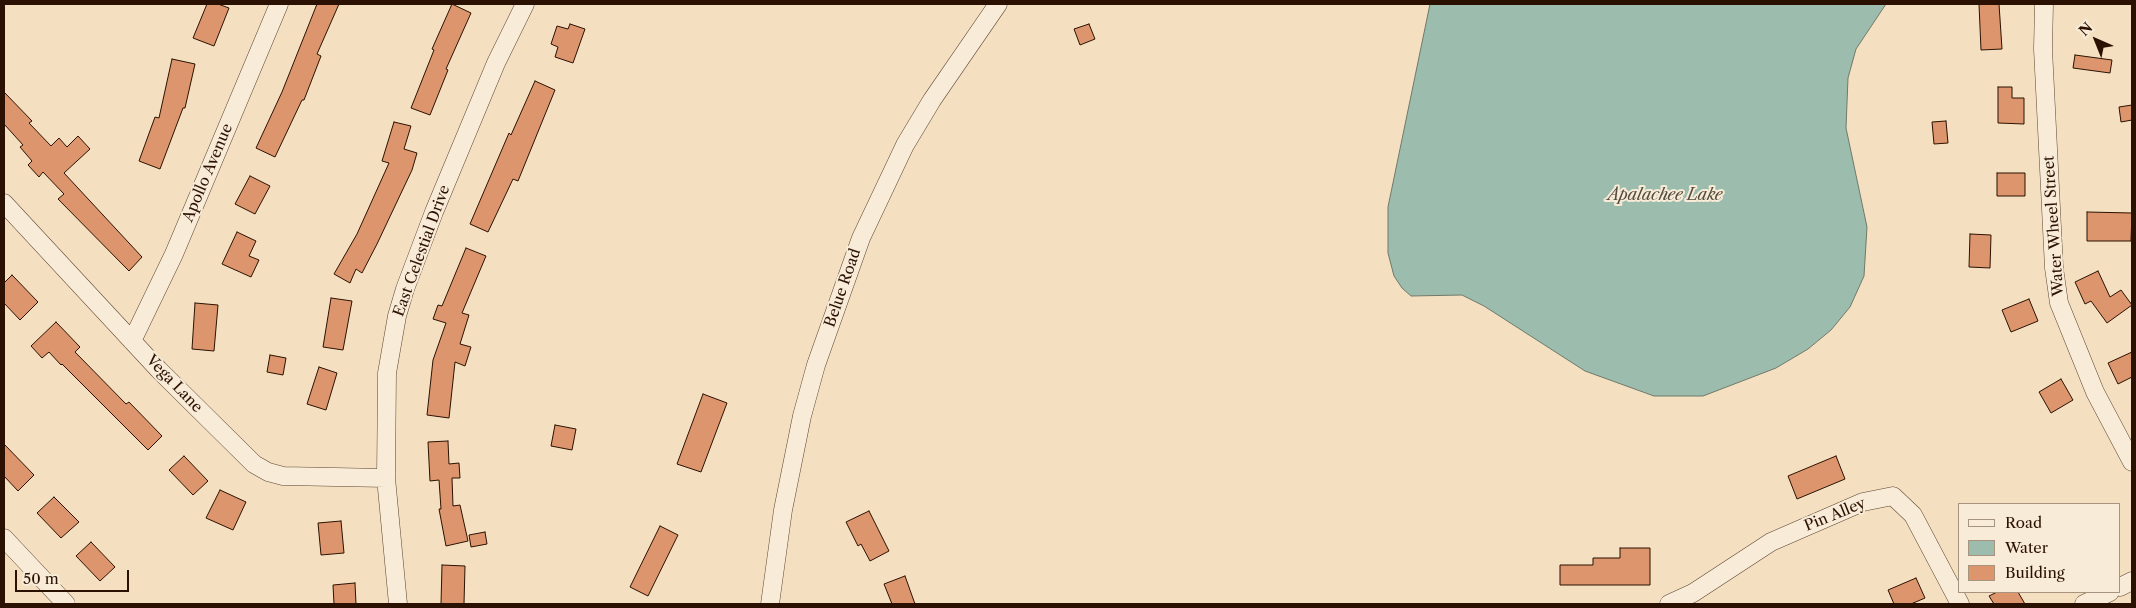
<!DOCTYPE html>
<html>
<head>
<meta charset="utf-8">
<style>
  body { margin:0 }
  #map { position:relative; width:2136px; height:608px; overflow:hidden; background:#f4e0c1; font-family:"Libre Caslon Text",serif }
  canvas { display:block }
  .frame { position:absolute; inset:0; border:5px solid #2b1101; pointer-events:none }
  .legend { position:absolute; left:1958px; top:503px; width:162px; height:90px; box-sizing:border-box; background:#f8ebd7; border:1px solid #a69481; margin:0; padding:6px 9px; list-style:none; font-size:15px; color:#2b1101 }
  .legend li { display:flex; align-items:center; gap:10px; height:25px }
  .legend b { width:25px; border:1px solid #a69481 }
  .north { position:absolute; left:2071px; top:15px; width:50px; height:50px; -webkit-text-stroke:4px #f8ebd7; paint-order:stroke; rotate:316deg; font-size:14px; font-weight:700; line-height:20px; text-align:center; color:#2b1101 }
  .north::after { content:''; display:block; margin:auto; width:18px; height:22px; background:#2b1101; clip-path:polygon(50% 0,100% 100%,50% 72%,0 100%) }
  .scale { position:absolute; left:15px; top:570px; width:114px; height:22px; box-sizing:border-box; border:2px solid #2b1101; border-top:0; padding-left:6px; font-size:15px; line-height:18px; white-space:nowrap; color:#2b1101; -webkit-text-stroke:4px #f8ebd7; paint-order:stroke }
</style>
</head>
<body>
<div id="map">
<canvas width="2136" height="608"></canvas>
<div class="frame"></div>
<ul class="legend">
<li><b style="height:6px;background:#f8ebd7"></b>Road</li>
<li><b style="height:14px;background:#9cbdae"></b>Water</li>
<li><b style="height:14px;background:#dc956d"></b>Building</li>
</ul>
<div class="north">N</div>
<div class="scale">50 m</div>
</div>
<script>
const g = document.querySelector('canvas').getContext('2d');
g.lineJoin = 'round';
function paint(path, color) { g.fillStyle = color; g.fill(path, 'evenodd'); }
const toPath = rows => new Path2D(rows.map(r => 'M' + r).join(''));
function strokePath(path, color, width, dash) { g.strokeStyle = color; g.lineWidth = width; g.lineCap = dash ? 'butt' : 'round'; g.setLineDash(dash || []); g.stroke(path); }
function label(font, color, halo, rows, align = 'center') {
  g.font = font + ' "Libre Caslon Text",serif'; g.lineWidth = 4; g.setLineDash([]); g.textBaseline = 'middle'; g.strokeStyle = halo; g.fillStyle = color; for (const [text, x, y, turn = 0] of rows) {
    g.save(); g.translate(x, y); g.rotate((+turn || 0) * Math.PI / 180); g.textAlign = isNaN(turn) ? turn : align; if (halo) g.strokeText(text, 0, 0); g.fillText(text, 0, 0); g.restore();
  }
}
const water = toPath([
  [1430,4,1886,4,1856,49,1848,78,1846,128,1867,227,1864,276,1850,307,1831,330,1808,349,1776,368,1703,396,1654,396,1585,371,1484,306,1462,295,1411,296,1402,288,1394,276,1388,253,1388,207,1430,4]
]);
paint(water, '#9cbdae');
strokePath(water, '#6f7869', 1);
const building = toPath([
  [207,4,218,4,229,8,214,46,193,38,207,4],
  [317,4,339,4,317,54,321,56,304,100,302,100,275,157,256,148,282,92,317,4],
  [452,4,471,13,446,69,448,70,430,115,411,108,434,50,432,49,452,4],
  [1979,4,1999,4,2002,49,1981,50,1979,4],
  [570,24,585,29,573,63,555,57,558,47,551,44,557,26,568,29,570,24],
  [1089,24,1095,39,1080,45,1074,29,1089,24],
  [2075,55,2112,60,2110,73,2073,68,2075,55],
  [172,59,195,64,185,108,183,108,160,169,139,161,155,117,159,118,172,59],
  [535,81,555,90,518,181,513,179,488,232,470,224,509,133,511,135,535,81],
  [1998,87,2012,87,2012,98,2024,98,2024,124,1998,123,1998,87],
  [4,92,32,121,29,123,51,146,59,138,67,147,78,136,90,149,64,173,142,257,129,271,58,199,64,194,43,172,39,177,28,165,32,161,20,147,23,145,4,124,4,92],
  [2132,105,2132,120,2121,122,2119,107,2132,105],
  [1946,121,1948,143,1934,144,1932,122,1946,121],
  [394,122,411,126,404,149,417,153,412,170,377,244,362,273,356,269,350,283,334,274,357,234,389,163,382,161,394,122],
  [1997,173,2025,173,2025,196,1997,196,1997,173],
  [250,176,270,186,255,214,235,204,250,176],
  [2087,212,2132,213,2131,241,2087,241,2087,212],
  [237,232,256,241,249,256,259,260,251,277,222,264,237,232],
  [1970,234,1991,235,1990,268,1969,267,1970,234],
  [466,248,486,256,462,313,469,315,460,344,471,347,465,366,455,362,449,418,427,415,433,360,446,323,433,319,438,305,442,306,466,248],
  [2098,271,2110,297,2121,290,2132,305,2107,323,2091,301,2085,304,2075,282,2098,271],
  [12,275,38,302,20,320,4,303,4,283,12,275],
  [331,298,352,301,343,350,323,347,331,298],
  [2029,299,2038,321,2011,332,2002,310,2029,299],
  [195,303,218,305,214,351,192,349,195,303],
  [56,322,80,347,75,352,126,404,129,402,162,436,148,450,62,364,61,365,49,352,42,358,31,346,56,322],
  [2132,352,2132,377,2118,384,2108,363,2132,352],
  [270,355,286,358,283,375,267,372,270,355],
  [319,367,337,373,326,410,307,404,319,367],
  [2061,379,2073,400,2051,413,2039,392,2061,379],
  [703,394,727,403,701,472,677,464,703,394],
  [555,425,576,429,572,450,551,446,555,425],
  [448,441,449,464,459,463,460,478,452,478,453,506,460,505,468,541,446,546,439,509,441,509,439,480,430,481,428,442,448,441],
  [4,444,34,475,18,491,4,476,4,444],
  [184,456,208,481,193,495,169,470,184,456],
  [1836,456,1845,479,1797,499,1788,476,1836,456],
  [220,490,246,502,233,530,206,518,220,490],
  [54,497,79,522,61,538,37,513,54,497],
  [869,511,889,551,870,561,861,544,858,546,846,522,869,511],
  [341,521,344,553,321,555,318,523,341,521],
  [660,526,678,535,648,596,630,587,660,526],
  [485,532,487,544,471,547,469,535,485,532],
  [91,542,115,567,100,581,76,556,91,542],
  [1620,548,1650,548,1650,585,1560,585,1560,565,1593,565,1593,558,1620,558,1620,548],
  [442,565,465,566,464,604,441,604,442,565],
  [905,576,915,604,892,604,884,584,905,576],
  [1916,578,1925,598,1911,604,1894,604,1888,590,1916,578],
  [355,583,356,604,334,604,333,585,355,583],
  [1997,592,2018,592,2025,604,1994,604,1989,596,1997,592]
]);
paint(building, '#dc956d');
strokePath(building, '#2b1101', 1);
const street = toPath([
  [2044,4,2043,49,2054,268,2059,303,2095,392,2132,462],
  [4,203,159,370,254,464,268,472,283,476,386,478],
  [132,341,174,254,279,4],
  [4,538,66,604],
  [2120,587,2132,581],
  [398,604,386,478,387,373,397,316,405,289,434,212,496,63,525,4],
  [770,604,783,510,802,416,816,365,861,238,905,145,932,100,998,4],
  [1669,604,1693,593,1771,542,1863,502,1893,496,1913,515,1960,604],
  [2084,604,2110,592]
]);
strokePath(street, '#5d4531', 19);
strokePath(street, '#f8ebd7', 18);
label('15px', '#2b1101', '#f8ebd7', [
  ["Apollo Avenue",208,173,-67],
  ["Water Wheel Street",2054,226,-94],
  ["East Celestial Drive",422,251,-70],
  ["Belue Road",843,288,-71],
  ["Vega Lane",174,384,46],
  ["Pin Alley",1835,515,-22]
]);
label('italic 16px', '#534d3e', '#f8ebd7', [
  ["Apalachee Lake",1665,195]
]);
</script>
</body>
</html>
